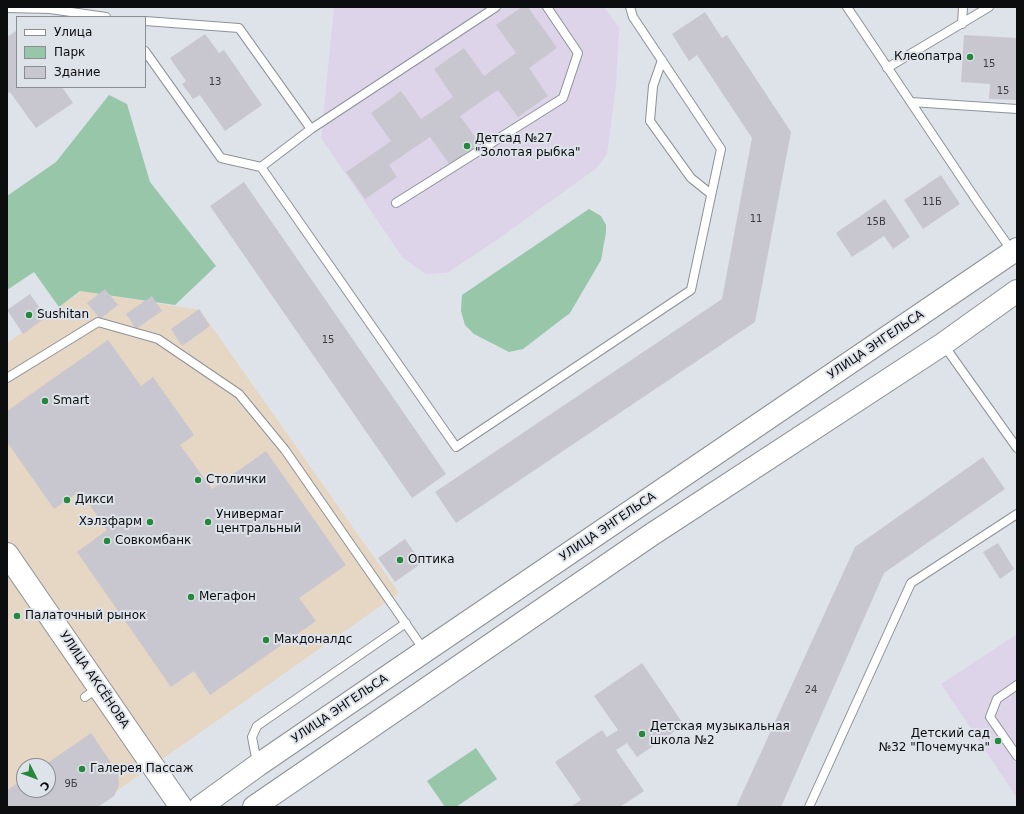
<!DOCTYPE html>
<html>
<head>
<meta charset="utf-8">
<style>
  body { margin:0 }
  #map { position:relative; width:1024px; height:814px; overflow:hidden; background:#dee3ea; font-family:"DejaVu Sans",sans-serif }
  canvas { display:block }
  .frame { position:absolute; inset:0; border:8px solid #0c0d0f; pointer-events:none }
  .legend { position:absolute; left:16px; top:16px; width:130px; height:72px; box-sizing:border-box; background:#dee3ea; border:1px solid #8a8d92; margin:0; padding:5px 7px; list-style:none; font-size:12px; color:#0c0d0f }
  .legend li { display:flex; align-items:center; gap:8px; height:20px }
  .legend b { width:20px; border:1px solid #8a8d92 }
  .north { position:absolute; left:16px; top:758px; width:40px; height:40px; box-sizing:border-box; background:#dee3ea; border:1px solid #8a8d92; border-radius:50%; rotate:132deg; font-size:11px; font-weight:700; line-height:16px; text-align:center; color:#0c0d0f }
  .north::after { content:''; display:block; margin:auto; width:14px; height:18px; background:#25883c; clip-path:polygon(50% 0,100% 100%,50% 72%,0 100%) }
</style>
</head>
<body>
<div id="map">
<canvas width="1024" height="814"></canvas>
<div class="frame"></div>
<ul class="legend">
<li><b style="height:5px;background:#fff"></b>Улица</li>
<li><b style="height:11px;background:#97c6a8"></b>Парк</li>
<li><b style="height:11px;background:#c8c7cf"></b>Здание</li>
</ul>
<div class="north">С</div>
</div>
<script>
const g = document.querySelector('canvas').getContext('2d');
g.lineJoin = 'round';
function paint(path, color) { g.fillStyle = color; g.fill(path, 'evenodd'); }
const toPath = rows => new Path2D(rows.map(r => 'M' + r).join(''));
function strokePath(path, color, width, dash) { g.strokeStyle = color; g.lineWidth = width; g.lineCap = dash ? 'butt' : 'round'; g.setLineDash(dash || []); g.stroke(path); }
function label(font, color, halo, rows, align = 'center') {
  g.font = font + ' "DejaVu Sans",sans-serif'; g.lineWidth = 4; g.setLineDash([]); g.textBaseline = 'middle'; g.strokeStyle = halo; g.fillStyle = color; for (const [text, x, y, turn = 0] of rows) {
    g.save(); g.translate(x, y); g.rotate((+turn || 0) * Math.PI / 180); g.textAlign = isNaN(turn) ? turn : align; if (halo) g.strokeText(text, 0, 0); g.fillText(text, 0, 0); g.restore();
  }
}
paint(toPath([
  [82,291,200,310,399,593,94,807,7,807,7,343],
  [24,766,48,766,48,790,24,790]
]), '#e6d6c4');
paint(toPath([
  [334,7,604,7,619,27,616,87,607,154,597,168,494,242,447,273,426,274,403,258,321,138],
  [1017,634,1017,798,941,684]
]), '#ded4e9');
paint(toPath([
  [109,95,127,104,150,182,216,266,175,305,80,291,59,307,34,272,7,290,7,196,56,162],
  [589,209,601,216,606,225,606,232,601,260,570,313,523,349,509,352,474,334,465,325,461,311,462,295],
  [476,748,497,779,456,807,445,807,427,781]
]), '#97c6a8');
paint(toPath([
  [522,7,528,7,557,48,529,68,548,96,518,117,498,90,460,116,480,144,450,165,430,137,389,165,397,177,365,199,346,172,391,141,371,113,401,91,421,119,453,97,434,69,464,48,484,76,516,53,496,25],
  [705,12,722,38,727,35,791,132,755,322,456,523,435,492,722,299,752,138,697,55,689,61,672,34],
  [16,31,17,33,17,87,62,87,73,103,36,128,10,92,7,94,7,37],
  [205,34,219,53,224,50,262,105,225,131,200,95,193,99,182,84,186,81,170,58],
  [964,35,1017,38,1017,100,989,99,990,84,961,82],
  [941,175,960,204,923,229,904,200],
  [244,182,446,474,412,498,210,206],
  [885,199,910,237,893,249,884,236,852,257,836,233],
  [105,289,118,305,100,319,87,303],
  [30,294,46,317,23,334,7,310],
  [152,296,162,311,136,329,126,314],
  [199,309,210,326,182,346,171,329],
  [108,340,141,386,153,377,194,435,180,445,212,489,266,451,346,565,299,598,316,621,210,695,194,671,171,687,77,552,107,530,80,491,54,509,7,442,7,411],
  [983,457,1005,489,884,573,781,807,736,807,855,547],
  [405,539,422,563,395,582,378,558],
  [998,543,1014,569,1000,579,983,552],
  [642,663,684,725,637,757,627,743,616,750,644,791,620,807,570,807,581,800,555,762,602,730,607,737,618,730,594,696],
  [91,733,118,773,119,785,114,796,98,807,7,807,7,790,24,779,24,790,48,790,48,766,43,766]
]), '#c8c7cf');
const lane = toPath([
  [847,7,979,204,1012,251],
  [7,8,50,9,106,17],
  [145,21,239,28,311,129,261,167,456,447,691,290,721,149,633,17,630,7],
  [962,24,963,7],
  [145,51,221,158,261,167],
  [662,60,653,86,650,121,691,178,711,194],
  [887,68,989,7],
  [911,102,1017,109],
  [311,129,496,7],
  [396,203,563,98,578,53,547,7],
  [943,344,1017,448],
  [7,378,98,322,158,339,239,394,285,450,424,650],
  [1017,685,997,699,990,717,1017,756],
  [85,697,98,688],
  [257,763,252,737,257,726,406,623],
  [809,807,911,583,1017,514]
]);
const secondary = toPath([
  [7,554,181,807],
  [200,807,258,765,403,666,1017,249],
  [254,807,651,535,943,344,1017,291]
]);
strokePath(lane, '#8d9298', 10);
strokePath(secondary, '#8d9298', 24);
strokePath(lane, '#fff', 8);
strokePath(secondary, '#fff', 22);
for (const [x, y, r, color] of [
  [970,57,4,"#25883c"],
  [467,146,4,"#25883c"],
  [29,315,4,"#25883c"],
  [45,401,4,"#25883c"],
  [198,480,4,"#25883c"],
  [67,500,4,"#25883c"],
  [150,522,4,"#25883c"],
  [208,522,4,"#25883c"],
  [107,541,4,"#25883c"],
  [400,560,4,"#25883c"],
  [191,597,4,"#25883c"],
  [17,616,4,"#25883c"],
  [266,640,4,"#25883c"],
  [642,734,4,"#25883c"],
  [998,741,4,"#25883c"],
  [82,769,4,"#25883c"]
]) { const dot = new Path2D(); dot.arc(x, y, r, 0, 2 * Math.PI); g.fillStyle = color; g.fill(dot); strokePath(dot, '#dee3ea', 1.5); }
label('10px', '#3b3c3f', null, [
  ["15",989,64],
  ["13",215,82],
  ["15",1003,91],
  ["11Б",932,202],
  ["11",756,219],
  ["15В",876,222],
  ["15",328,340],
  ["24",811,690],
  ["9Б",71,784]
]);
label('12px', '#0c0d0f', '#dee3ea', [
  ["Клеопатра",962,57,"right"],
  ["Детсад №27",475,139],
  ["\"Золотая рыбка\"",475,153],
  ["Sushitan",37,315],
  ["Smart",53,401],
  ["Столички",206,480],
  ["Дикси",75,500],
  ["Универмаг",216,515],
  ["центральный",216,529],
  ["Хэлзфарм",142,522,"right"],
  ["Совкомбанк",115,541],
  ["Оптика",408,560],
  ["Мегафон",199,597],
  ["Палаточный рынок",25,616],
  ["Макдоналдс",274,640],
  ["Детская музыкальная",650,727],
  ["школа №2",650,741],
  ["Детский сад",990,734,"right"],
  ["№32 \"Почемучка\"",990,748,"right"],
  ["Галерея Пассаж",90,769]
], 'left');
label('12px', '#0c0d0f', '#dee3ea', [
  ["УЛИЦА ЭНГЕЛЬСА",876,345,-34],
  ["УЛИЦА ЭНГЕЛЬСА",608,527,-34],
  ["УЛИЦА АКСЁНОВА",94,680,56],
  ["УЛИЦА ЭНГЕЛЬСА",340,709,-34]
]);
</script>
</body>
</html>
